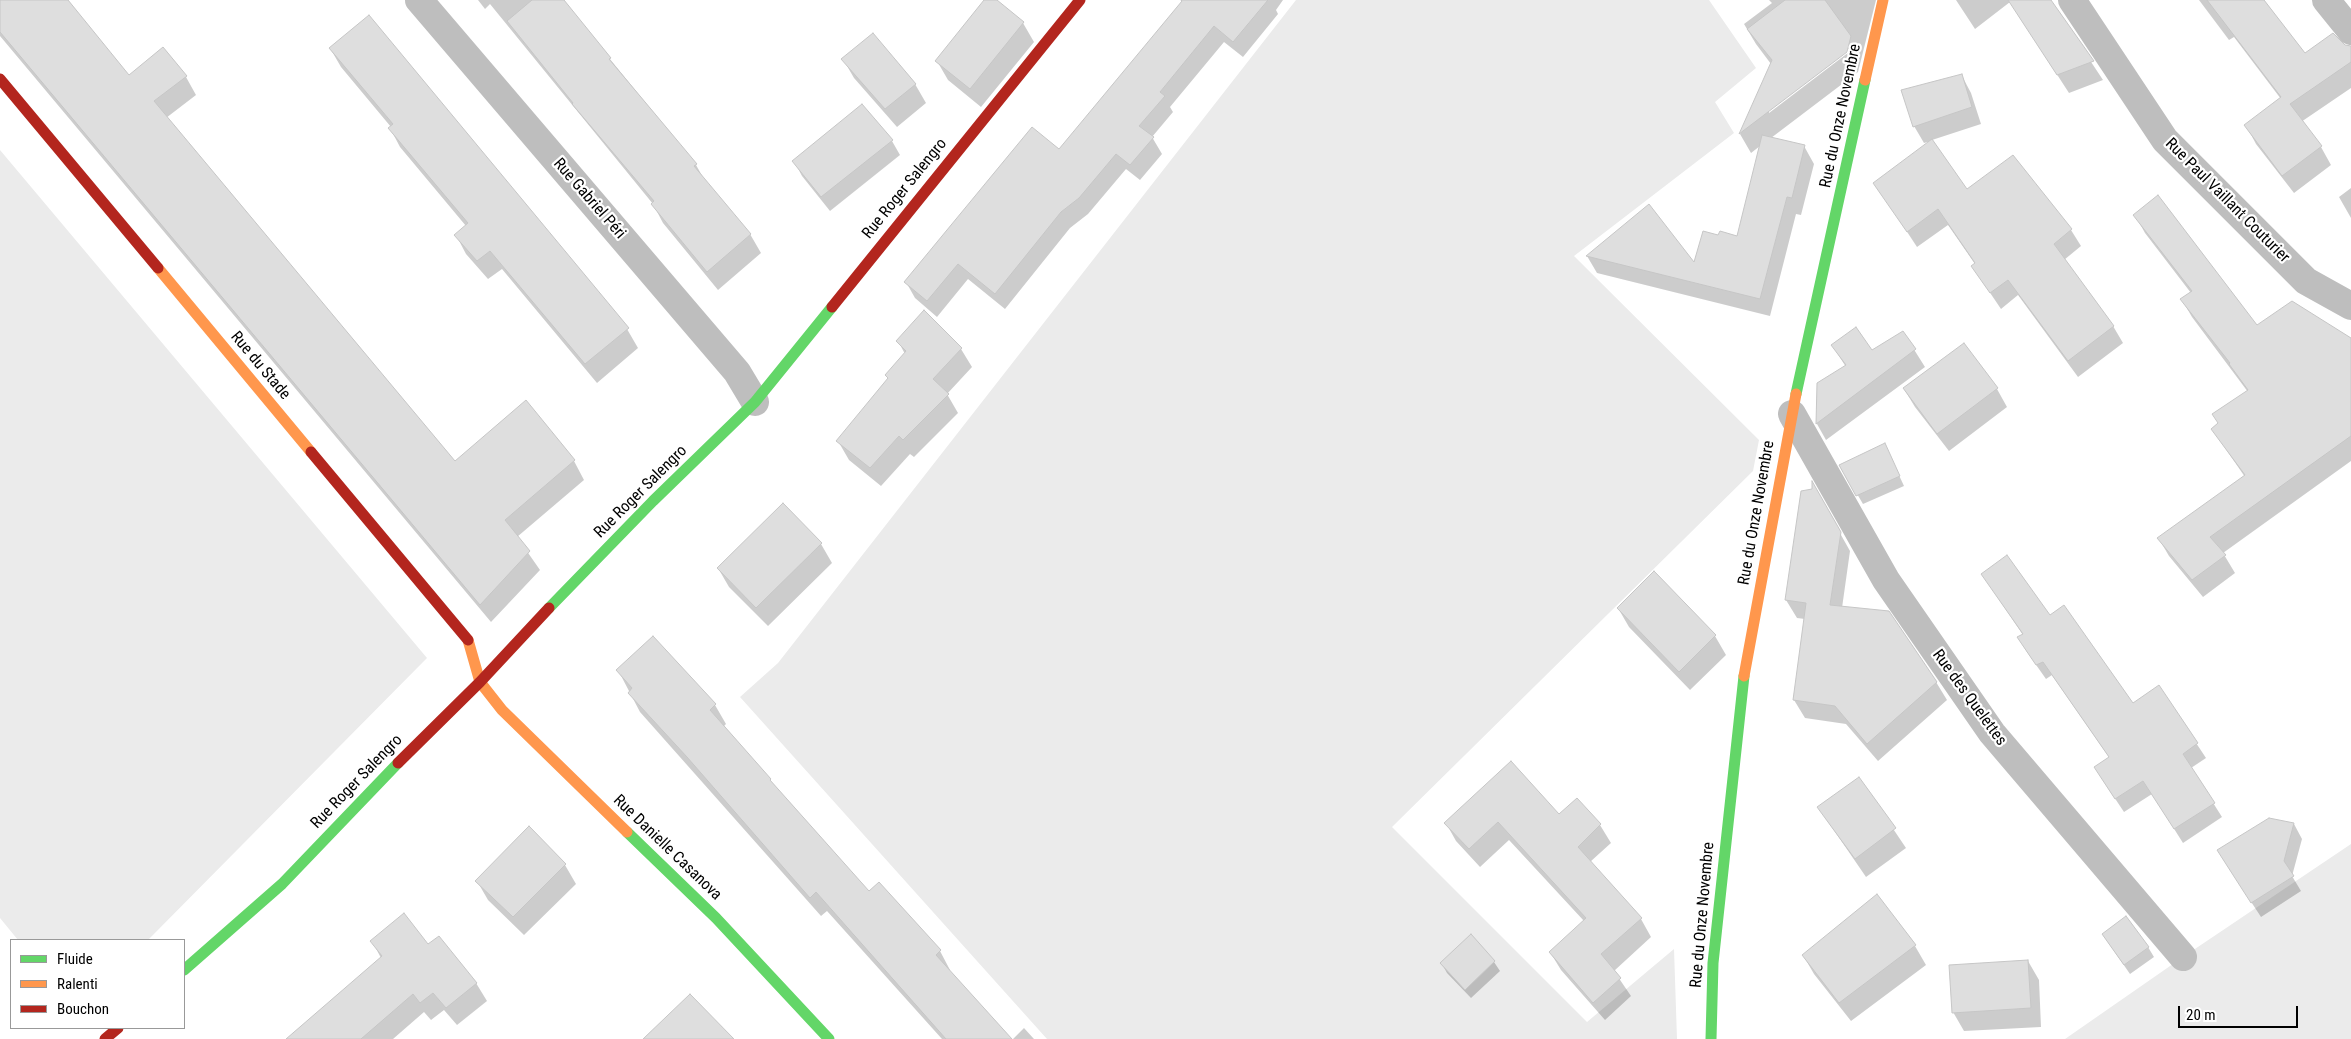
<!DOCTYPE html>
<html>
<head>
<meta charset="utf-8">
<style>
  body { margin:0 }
  #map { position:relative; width:2351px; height:1039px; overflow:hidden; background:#fff; font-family:"Roboto Condensed",sans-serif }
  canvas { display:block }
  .legend { position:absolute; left:10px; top:939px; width:175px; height:90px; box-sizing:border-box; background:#fff; border:1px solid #999; margin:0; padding:6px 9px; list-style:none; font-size:15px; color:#000 }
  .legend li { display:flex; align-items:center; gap:10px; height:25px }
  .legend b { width:25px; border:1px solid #999 }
  .scale { position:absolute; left:2178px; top:1006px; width:120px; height:22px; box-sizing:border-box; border:2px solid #000; border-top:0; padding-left:6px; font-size:15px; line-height:18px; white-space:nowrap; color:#000; -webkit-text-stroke:4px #fff; paint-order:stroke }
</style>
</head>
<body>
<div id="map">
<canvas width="2351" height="1039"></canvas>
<ul class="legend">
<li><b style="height:6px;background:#63d668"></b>Fluide</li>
<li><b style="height:6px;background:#ff974d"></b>Ralenti</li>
<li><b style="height:6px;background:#b3261e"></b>Bouchon</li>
</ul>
<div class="scale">20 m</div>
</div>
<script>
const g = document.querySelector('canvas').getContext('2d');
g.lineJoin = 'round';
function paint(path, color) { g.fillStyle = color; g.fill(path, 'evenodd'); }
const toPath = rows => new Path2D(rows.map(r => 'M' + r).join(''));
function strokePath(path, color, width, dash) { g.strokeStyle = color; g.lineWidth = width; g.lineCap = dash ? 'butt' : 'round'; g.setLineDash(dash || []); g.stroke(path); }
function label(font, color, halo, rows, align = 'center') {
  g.font = font + ' "Roboto Condensed",sans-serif'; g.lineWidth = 4.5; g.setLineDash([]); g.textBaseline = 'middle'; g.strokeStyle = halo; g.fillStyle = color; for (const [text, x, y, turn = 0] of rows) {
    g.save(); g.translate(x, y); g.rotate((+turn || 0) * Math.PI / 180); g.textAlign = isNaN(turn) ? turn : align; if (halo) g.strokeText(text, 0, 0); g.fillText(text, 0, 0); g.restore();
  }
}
paint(toPath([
  [1296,0,1709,0,1756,68,1715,102,1734,133,1574,256,1759,440,1753,471,1392,827,1587,1022,1674,949,1677,1039,1047,1039,740,697,778,663],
  [0,150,427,658,148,940,18,940,0,918],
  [2351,844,2351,1039,2065,1039,2183,957]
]), '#ebebeb');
paint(toPath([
  [0,0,65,0,129,77,186,77,196,95,166,118,454,463,526,401,574,461,584,480,517,537,540,570,491,622,0,36],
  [478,0,562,0,696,165,704,179,750,234,761,253,718,290,663,223,653,204,490,4,485,9],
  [985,0,995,0,1023,23,1034,42,981,107,948,80,937,61],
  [1185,0,1283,0,1276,10,1278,14,1243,57,1224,42,1170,107,1173,112,1152,137,1162,154,1140,180,1126,169,1088,214,1070,228,1005,309,968,279,937,317,915,298,906,282,1059,151],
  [1769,0,1876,0,1858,72,1771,138,1804,146,1814,164,1801,215,1796,214,1770,316,1597,273,1587,256,1694,265,1719,237,1738,237,1760,146,1751,153,1740,134,1771,64,1756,44,1744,24,1772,3],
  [1851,47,1853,49,1769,113,1769,110],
  [1956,0,2050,0,2103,80,2069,93,2010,2,1975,29],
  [2199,0,2263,0,2305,55,2344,47,2351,48,2351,88,2301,122,2321,147,2331,165,2294,193,2256,144,2246,125,2281,99,2234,37,2229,40],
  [330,48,627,329,638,348,597,383,502,269,488,279,466,254,456,235,466,226,400,147,390,128,391,127,341,67],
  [843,59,915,84,926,103,897,127,854,78],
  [1962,76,1971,93,1981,124,1932,140,1966,190,2012,157,2071,230,2081,246,2064,260,2113,326,2123,343,2078,377,2018,295,2001,309,1972,266,1975,264,1948,225,1917,247,1875,183,1931,141,1924,143,1914,126],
  [862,105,892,141,900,155,830,211,802,176,794,161],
  [2351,188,2351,218,2339,197],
  [2135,215,2257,327,2351,340,2351,461,2223,553,2235,573,2203,597,2169,556,2159,539,2245,477,2212,429,2248,392,2192,317,2182,300,2191,293,2145,233],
  [1903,332,1925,367,1826,440,1817,424,1818,383,1846,367,1832,345,1871,351],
  [898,341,961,349,972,367,947,394,958,413,914,457,910,454,881,486,849,460,838,441,889,379,905,354],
  [1904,389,1997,389,2007,407,1949,451,1915,407],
  [1885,445,1904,486,1863,504,1840,465],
  [1813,485,1850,551,1842,608,1936,682,1947,700,1878,761,1846,724,1805,718,1794,700,1805,619,1797,618,1786,600],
  [783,505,821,544,832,563,768,626,729,587,718,568],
  [1982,574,2050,616,2133,704,2159,687,2206,758,2191,768,2222,817,2183,843,2152,794,2124,812,2104,782,2109,757,2052,675,2046,679,2027,652,2019,638,2023,635],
  [1618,608,1715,636,1726,655,1690,690,1629,627],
  [653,638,715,705,726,724,723,727,869,893,940,951,950,970,949,971,1010,1039,942,1039,827,911,821,916,640,712,618,670],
  [1859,778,1906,848,1866,877,1818,807],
  [1577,799,1600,825,1611,843,1590,862,1641,919,1651,937,1614,971,1631,996,1605,1020,1561,970,1550,952,1584,921,1509,840,1480,867,1456,841,1446,823,1559,815],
  [2269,819,2294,824,2302,839,2292,876,2301,891,2261,917,2227,865],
  [529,828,565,865,576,884,524,935,488,900,477,881],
  [1877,896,1915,946,1926,965,1851,1021,1814,974,1803,955],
  [2103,935,2148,947,2154,957,2130,974],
  [372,941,476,983,487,1001,457,1025,444,1010,431,1020,424,1012,393,1039,295,1039,381,958],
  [2028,961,2039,980,2041,1027,1964,1031,1953,1012],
  [1494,962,1500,971,1471,998,1447,973,1442,964],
  [1024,1028,1034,1039,1013,1039]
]), '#0003');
const building = toPath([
  [0,0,68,0,129,75,163,47,187,76,154,101,455,461,526,400,575,460,505,520,530,551,480,605,0,32,0,0],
  [532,0,564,0,611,58,609,59,697,164,694,166,751,234,707,272,651,204,654,201,572,104,573,103,507,21,532,0],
  [984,0,997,0,1024,22,970,89,935,61,984,0],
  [1181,0,1268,0,1233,42,1214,26,1160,92,1165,96,1139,126,1154,137,1130,165,1116,154,1079,198,1061,212,995,294,958,264,927,301,904,282,1032,127,1059,149,1182,1,1181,0],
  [1785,0,1825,0,1851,36,1847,52,1739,134,1772,60,1747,29,1785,0],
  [2008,0,2051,0,2094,61,2057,75,2008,0],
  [2207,0,2264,0,2305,53,2333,33,2345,45,2351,46,2351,62,2290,104,2322,146,2282,176,2244,125,2281,97,2207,0],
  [369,15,629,328,585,364,490,251,477,261,454,235,468,223,388,128,393,124,329,48,369,15],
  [873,33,916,84,885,109,841,59,873,33],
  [1962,74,1972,107,1913,127,1901,90,1962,74],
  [862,104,893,140,821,197,792,161,862,104],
  [1762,135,1805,145,1792,198,1787,197,1760,299,1586,256,1649,204,1694,262,1703,231,1718,235,1720,231,1737,236,1762,135],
  [1932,139,1967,189,2013,155,2072,229,2054,244,2114,326,2068,361,2008,280,1990,293,1971,266,1975,263,1938,209,1907,232,1873,183,1932,139],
  [2158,195,2257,325,2292,301,2351,338,2351,436,2210,537,2226,555,2192,580,2157,538,2245,475,2211,429,2218,423,2212,414,2248,390,2229,364,2230,363,2180,299,2192,291,2133,215,2158,195],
  [924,310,962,348,933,379,949,394,903,440,899,436,870,468,836,441,888,378,885,375,906,351,896,341,924,310],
  [1856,327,1872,350,1903,331,1916,349,1816,424,1817,383,1846,365,1831,345,1856,327],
  [1964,343,1998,388,1937,434,1903,388,1964,343],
  [1885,443,1900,476,1856,496,1839,465,1885,443],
  [1812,481,1841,532,1830,605,1889,611,1937,682,1867,744,1835,706,1793,700,1806,603,1785,600,1801,491,1812,489,1812,481],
  [783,503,822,543,756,608,717,568,783,503],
  [2007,555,2050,615,2064,605,2133,703,2159,685,2198,743,2183,754,2215,803,2174,829,2143,781,2115,799,2094,767,2109,757,2043,662,2036,665,2017,637,2023,634,1981,574,2007,555],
  [1654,571,1716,635,1679,672,1617,608,1654,571],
  [653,636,716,704,710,710,771,779,770,780,869,891,879,882,941,950,936,955,1012,1039,946,1039,816,892,810,898,687,757,628,693,632,688,616,670,653,636],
  [1511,761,1559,814,1577,798,1601,824,1578,847,1642,918,1601,954,1621,978,1593,1003,1549,952,1586,918,1498,822,1469,849,1444,823,1511,761],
  [1859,777,1896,828,1855,859,1817,807,1859,777],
  [2269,818,2294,823,2284,861,2294,876,2251,903,2217,850,2269,818],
  [529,826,566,864,513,917,475,881,529,826],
  [1877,894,1916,945,1839,1003,1802,955,1877,894],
  [404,913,428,944,439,936,477,983,446,1008,433,993,420,1003,413,994,361,1039,286,1039,382,956,370,941,404,913],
  [2126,916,2149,947,2124,965,2102,934,2126,916],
  [1471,934,1495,961,1465,990,1440,963,1471,934],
  [2028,960,2031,1008,1952,1013,1949,965,2028,960],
  [690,994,734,1039,643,1039,690,994]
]);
paint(building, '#dedede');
strokePath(building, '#c6c6c6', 1);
strokePath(toPath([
  [419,0,737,372,755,402],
  [2072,0,2165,140,2306,281,2351,306],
  [2326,0,2351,31],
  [1792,414,1886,580,1992,733,2183,957]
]), '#bebebe', 28);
strokePath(toPath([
  [1796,394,1865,80],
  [549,608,653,501,755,402,832,307],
  [627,832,716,918,829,1039],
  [184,970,282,884,398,763],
  [1711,1039,1713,963,1744,676]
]), '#63d668', 11);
strokePath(toPath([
  [1865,80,1883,0],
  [158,268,311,452],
  [468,640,480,682,502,710,627,832],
  [1744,676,1796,394]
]), '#ff974d', 11);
strokePath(toPath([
  [0,79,158,268],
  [832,307,1080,0],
  [311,452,468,640],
  [398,763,480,682,549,608],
  [105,1039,118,1028]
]), '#b3261e', 11);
label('16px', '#000', '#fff', [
  ["Rue du Onze Novembre",1841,116,-78],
  ["Rue Roger Salengro",905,189,-51],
  ["Rue Gabriel Péri",589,199,49],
  ["Rue Paul Vaillant Couturier",2227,201,45],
  ["Rue du Stade",260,366,50],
  ["Rue Roger Salengro",641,492,-45],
  ["Rue du Onze Novembre",1757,513,-80],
  ["Rue des Quelettes",1969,698,54],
  ["Rue Roger Salengro",357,782,-46],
  ["Rue Danielle Casanova",667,848,44],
  ["Rue du Onze Novembre",1703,915,-85]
]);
</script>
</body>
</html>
